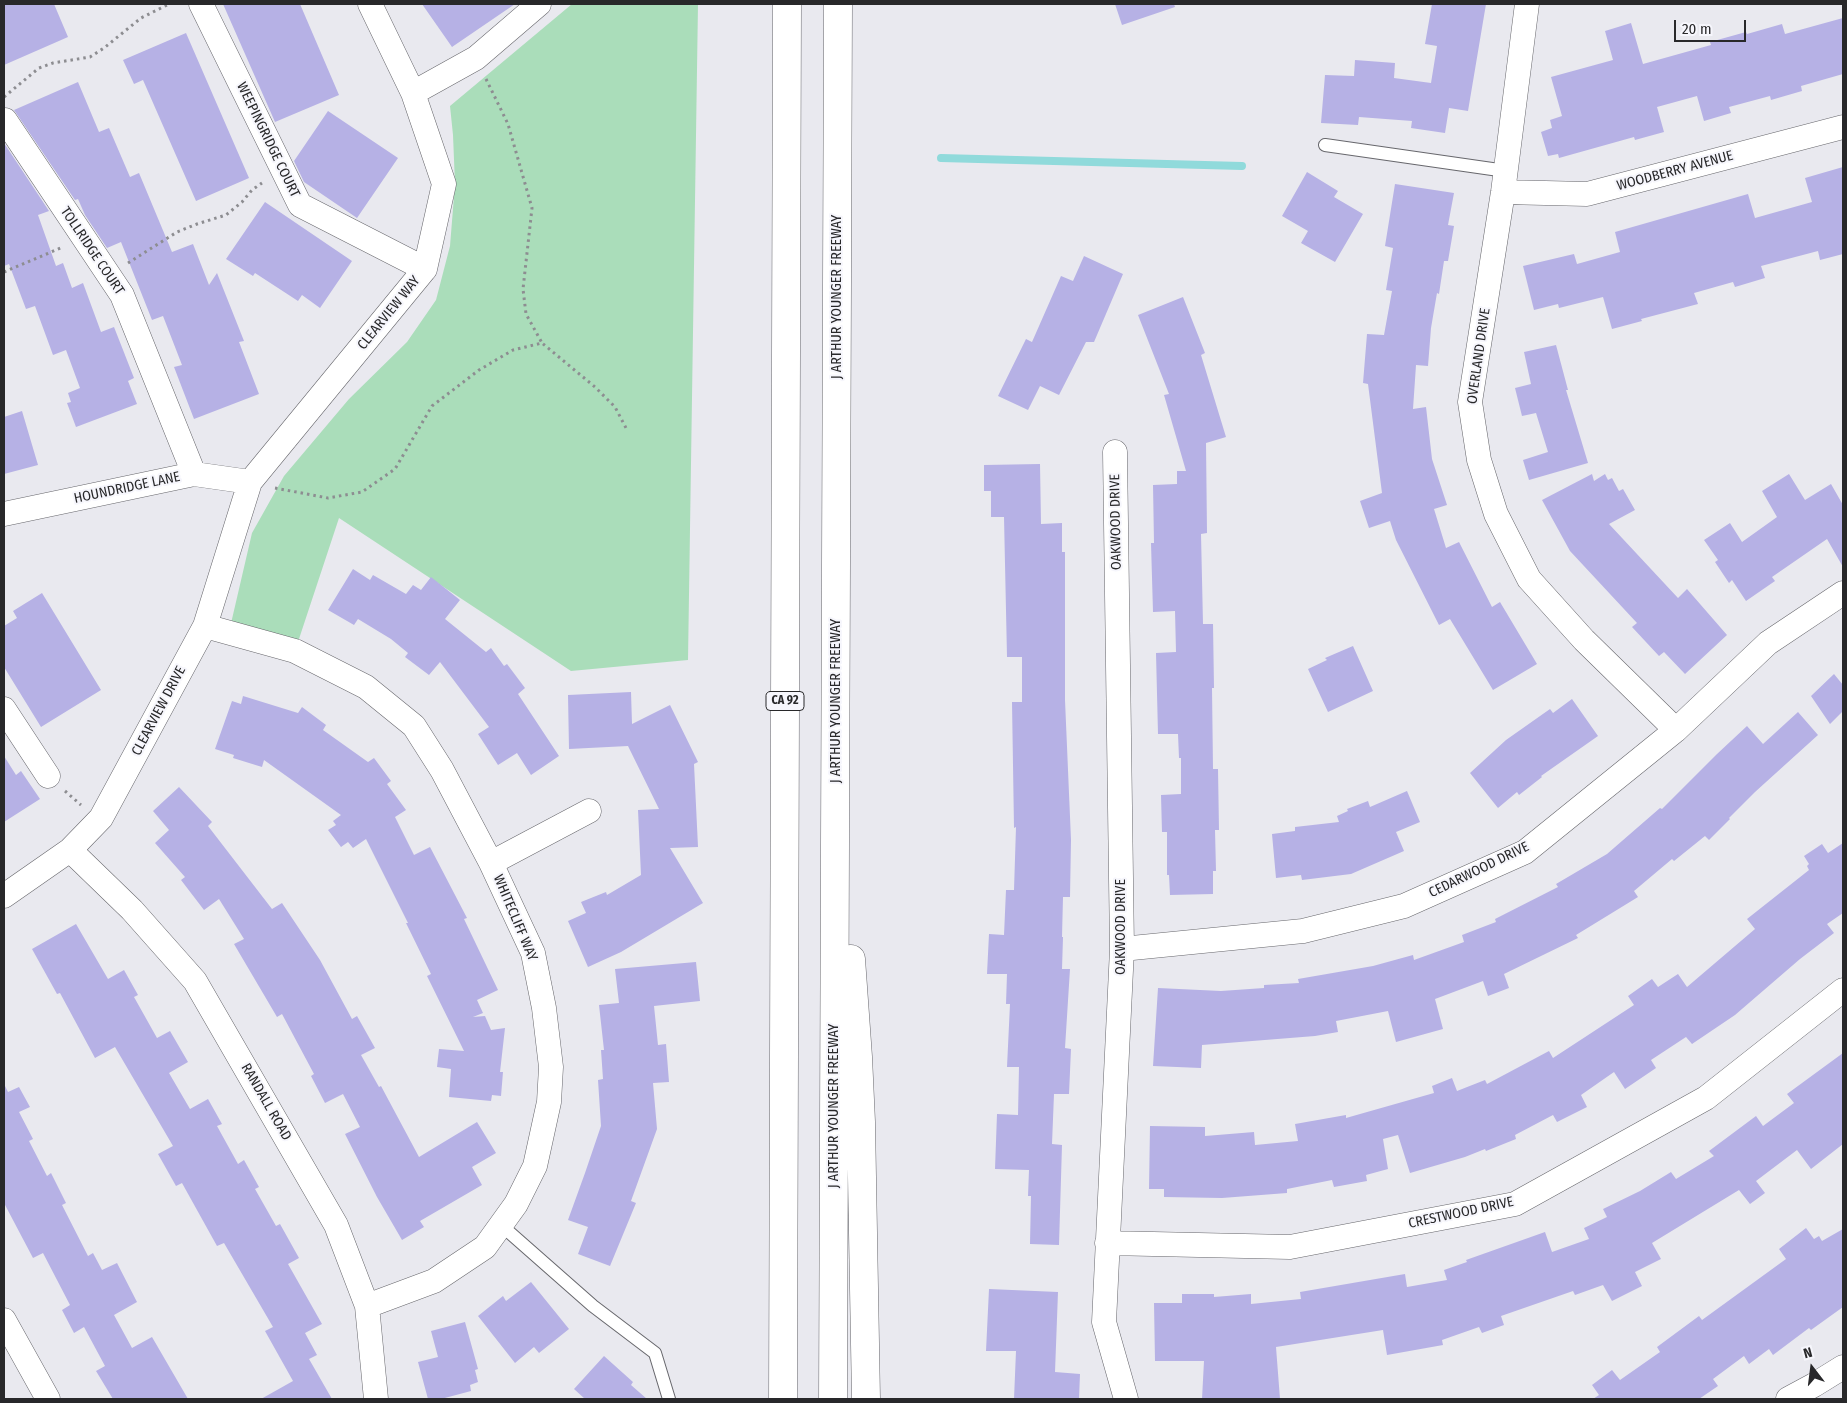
<!DOCTYPE html>
<html>
<head>
<meta charset="utf-8">
<style>
  body { margin:0 }
  #map { position:relative; width:1847px; height:1403px; overflow:hidden; background:#e9e9ef; font-family:"Fira Sans Condensed",sans-serif }
  canvas { display:block }
  .frame { position:absolute; inset:0; border:5px solid #28282a; pointer-events:none }
  .north { position:absolute; left:1787px; top:1343px; width:50px; height:50px; -webkit-text-stroke:4px #f6f6fc; paint-order:stroke; rotate:345deg; font-size:14px; font-weight:700; line-height:20px; text-align:center; color:#28282a }
  .north::after { content:''; display:block; margin:auto; width:18px; height:22px; background:#28282a; clip-path:polygon(50% 0,100% 100%,50% 72%,0 100%) }
  .scale { position:absolute; left:1674px; top:20px; width:72px; height:22px; box-sizing:border-box; border:2px solid #28282a; border-top:0; padding-left:6px; font-size:15px; line-height:18px; white-space:nowrap; color:#28282a; -webkit-text-stroke:4px #f6f6fc; paint-order:stroke }
</style>
</head>
<body>
<div id="map">
<canvas width="1847" height="1403"></canvas>
<div class="frame"></div>
<div class="north">N</div>
<div class="scale">20 m</div>
</div>
<script>
const g = document.querySelector('canvas').getContext('2d');
g.lineJoin = 'round';
function paint(path, color) { g.fillStyle = color; g.fill(path, 'evenodd'); }
const toPath = rows => new Path2D(rows.map(r => 'M' + r).join(''));
function strokePath(path, color, width, dash) { g.strokeStyle = color; g.lineWidth = width; g.lineCap = dash ? 'butt' : 'round'; g.setLineDash(dash || []); g.stroke(path); }
function label(font, color, halo, rows, align = 'center') {
  g.font = font + ' "Fira Sans Condensed",sans-serif'; g.lineWidth = 4; g.setLineDash([]); g.textBaseline = 'middle'; g.strokeStyle = halo; g.fillStyle = color; for (const [text, x, y, turn = 0] of rows) {
    g.save(); g.translate(x, y); g.rotate((+turn || 0) * Math.PI / 180); g.textAlign = isNaN(turn) ? turn : align; if (halo) g.strokeText(text, 0, 0); g.fillText(text, 0, 0); g.restore();
  }
}
paint(toPath([
  [572,4,698,4,688,660,571,671,339,518,295,651,229,632,252,533,284,476,349,399,407,342,436,300,450,246,455,184,453,135,450,106]
]), '#aaddba');
strokePath(toPath([
  [941,158,1242,166]
]), '#90dadb', 8);
paint(toPath([
  [4,4,54,4,68,37,4,65],
  [223,4,300,4,339,95,275,122],
  [422,4,515,4,452,47],
  [1115,4,1174,4,1175,7,1122,25],
  [1432,4,1486,4,1468,111,1449,108,1445,133,1411,128,1412,121,1359,117,1358,125,1321,123,1325,75,1354,76,1355,60,1395,63,1394,78,1431,83,1437,46,1425,44],
  [1843,18,1843,74,1801,86,1802,91,1771,100,1770,96,1729,107,1731,113,1704,121,1697,96,1657,107,1664,132,1635,140,1634,137,1559,158,1558,154,1548,156,1541,132,1552,128,1550,120,1562,116,1551,77,1613,60,1605,31,1631,23,1643,64,1711,45,1710,42,1746,32,1747,34,1782,24,1785,34],
  [186,33,249,178,196,201,143,80,134,84,123,60],
  [78,82,99,132,109,128,130,177,139,173,172,252,193,244,209,285,217,273,244,341,239,342,259,394,194,419,174,367,182,365,163,316,152,320,121,242,107,248,85,215,78,199,75,200,14,110],
  [328,111,398,158,357,218,304,182,294,161],
  [4,143,49,211,38,215,56,266,63,263,72,288,83,283,101,332,114,327,134,378,128,381,137,404,76,427,67,403,71,402,68,393,80,388,66,350,53,355,35,306,26,309,9,264,4,266],
  [1843,167,1843,254,1820,260,1818,251,1761,266,1765,278,1735,287,1733,282,1694,293,1698,304,1641,319,1642,321,1612,329,1603,297,1559,308,1558,304,1534,310,1523,266,1574,254,1577,264,1620,252,1615,232,1748,194,1755,218,1812,202,1805,178],
  [1307,172,1338,191,1334,197,1363,214,1335,262,1301,243,1308,231,1282,216],
  [1395,184,1454,193,1448,225,1454,226,1448,261,1444,261,1439,294,1437,293,1431,328,1428,366,1416,365,1413,409,1426,407,1432,459,1447,505,1434,509,1446,548,1459,542,1492,607,1500,602,1537,664,1493,690,1450,619,1439,625,1396,540,1390,521,1369,528,1360,501,1382,493,1368,384,1363,383,1367,334,1384,335,1392,291,1386,290,1393,248,1385,246],
  [265,202,352,261,320,308,302,295,298,301,255,273,253,276,226,259],
  [1084,256,1123,274,1094,342,1086,342,1059,395,1040,386,1028,410,998,396,1026,339,1032,342,1061,276,1073,281],
  [1183,297,1205,353,1201,355,1226,437,1206,443,1207,533,1201,534,1203,624,1213,624,1214,688,1212,688,1213,769,1218,769,1219,830,1215,830,1216,871,1213,871,1213,894,1170,895,1169,875,1167,875,1167,832,1162,832,1161,795,1181,794,1181,758,1179,758,1178,734,1158,734,1156,653,1176,652,1175,611,1153,612,1151,543,1154,543,1153,485,1177,484,1177,471,1186,471,1164,395,1169,394,1138,315],
  [1556,345,1568,390,1566,390,1588,463,1529,480,1523,460,1548,452,1536,413,1522,416,1515,388,1531,384,1524,352],
  [22,411,38,465,4,474,4,417],
  [1040,464,1041,524,1062,523,1062,552,1065,552,1065,700,1071,840,1070,897,1063,897,1062,937,1063,937,1062,969,1070,969,1065,1048,1071,1049,1069,1094,1054,1094,1052,1144,1062,1145,1059,1245,1030,1244,1031,1196,1028,1196,1029,1170,995,1169,997,1114,1018,1115,1019,1067,1007,1067,1010,1004,1006,1004,1007,974,987,974,989,934,1004,935,1006,890,1014,890,1016,827,1014,828,1012,702,1022,702,1022,657,1007,657,1004,517,991,517,991,491,984,491,984,465],
  [1592,474,1594,481,1605,474,1608,480,1612,478,1619,491,1623,489,1635,510,1609,524,1678,598,1687,589,1727,635,1685,674,1664,652,1659,656,1632,627,1637,623,1570,551,1542,500],
  [1789,474,1805,500,1831,484,1843,505,1843,567,1827,539,1772,577,1775,581,1746,601,1732,580,1729,583,1715,562,1718,560,1704,540,1730,523,1742,542,1777,517,1762,491],
  [353,569,370,580,373,575,406,594,413,585,421,590,431,577,460,600,445,619,486,652,491,648,504,666,507,664,525,688,518,694,559,756,531,775,517,753,498,765,478,734,489,727,440,662,429,675,405,657,408,653,391,639,358,619,354,625,328,610],
  [42,593,101,690,41,727,4,667,4,626,17,618,13,611],
  [1353,646,1373,691,1328,712,1308,669,1327,660,1325,658],
  [1834,674,1843,685,1843,711,1830,724,1811,696],
  [631,692,632,724,670,705,698,762,694,764,698,847,670,848,703,903,621,952,588,967,568,921,586,913,581,902,606,892,607,895,641,875,638,810,659,809,628,746,569,749,568,695],
  [243,696,298,713,302,707,326,725,323,730,368,762,374,758,391,781,387,784,406,810,395,817,414,855,430,847,467,918,464,919,498,990,477,1000,483,1013,473,1017,485,1016,491,1030,505,1028,500,1072,503,1072,501,1096,492,1095,491,1101,449,1097,451,1069,437,1067,439,1049,464,1051,427,976,431,974,406,923,408,923,366,839,353,848,348,842,341,847,328,830,336,825,333,821,341,815,264,760,262,767,233,758,234,755,215,749,232,701,241,704],
  [1572,699,1598,736,1541,776,1542,777,1519,795,1517,792,1498,808,1470,773,1506,740,1550,709,1553,713],
  [1798,712,1818,735,1755,792,1729,818,1730,819,1709,840,1705,836,1674,861,1672,859,1634,891,1638,897,1576,935,1578,938,1504,974,1509,988,1488,996,1483,981,1435,999,1443,1029,1396,1042,1388,1011,1336,1021,1338,1032,1315,1036,1202,1045,1201,1068,1153,1066,1158,988,1221,991,1264,988,1264,985,1299,983,1298,979,1373,966,1413,955,1414,960,1464,942,1462,935,1496,922,1495,919,1558,887,1556,884,1607,854,1660,808,1662,809,1717,754,1747,726,1763,744],
  [4,756,16,775,21,771,40,799,4,822],
  [179,787,212,822,208,826,272,909,282,903,320,960,352,1019,357,1016,375,1048,361,1055,379,1087,381,1086,419,1157,477,1122,496,1153,472,1167,482,1185,420,1221,424,1227,402,1240,377,1197,345,1134,360,1127,343,1094,325,1103,311,1076,314,1074,282,1014,277,1017,234,944,244,939,219,899,204,910,181,880,185,877,155,843,169,830,153,811],
  [1407,791,1420,822,1396,832,1404,851,1351,874,1302,880,1301,875,1276,878,1272,834,1295,831,1295,827,1339,822,1337,816,1348,811,1347,809,1368,801,1370,807],
  [1843,843,1843,913,1827,924,1834,933,1800,959,1735,1015,1692,1044,1686,1037,1651,1060,1656,1068,1625,1089,1614,1072,1581,1095,1587,1107,1557,1122,1553,1115,1515,1135,1516,1139,1486,1151,1485,1149,1465,1157,1410,1173,1398,1135,1383,1139,1388,1169,1366,1175,1367,1181,1334,1187,1332,1180,1287,1189,1287,1193,1222,1198,1164,1197,1164,1189,1149,1189,1150,1126,1205,1127,1205,1136,1254,1132,1255,1145,1298,1141,1295,1124,1346,1115,1346,1118,1434,1093,1432,1086,1452,1078,1457,1091,1485,1080,1487,1084,1549,1051,1553,1058,1634,1005,1628,996,1652,979,1658,987,1678,974,1687,987,1755,929,1747,919,1809,870,1807,866,1809,864,1804,856,1822,844,1828,853],
  [76,924,108,979,124,970,138,995,134,997,157,1038,170,1031,188,1062,169,1073,190,1109,208,1099,222,1124,217,1126,238,1164,244,1160,259,1187,255,1189,276,1226,280,1224,299,1258,288,1264,322,1324,305,1333,317,1355,309,1359,332,1399,261,1399,293,1381,265,1331,273,1327,224,1243,217,1246,182,1183,176,1186,158,1154,173,1146,115,1047,95,1058,60,993,57,994,32,949],
  [696,962,700,1001,654,1006,658,1045,666,1044,669,1082,653,1083,657,1129,631,1201,636,1203,610,1266,578,1254,588,1227,568,1220,585,1173,601,1126,598,1080,603,1079,601,1050,604,1050,599,1005,619,1003,615,969],
  [1843,1053,1843,1144,1811,1169,1797,1150,1756,1181,1765,1193,1750,1204,1739,1190,1652,1243,1661,1259,1635,1272,1642,1286,1612,1301,1603,1285,1575,1295,1573,1291,1501,1316,1504,1325,1482,1333,1479,1327,1442,1340,1443,1345,1387,1355,1383,1330,1276,1347,1280,1399,1202,1399,1204,1361,1155,1361,1154,1303,1182,1303,1182,1294,1214,1294,1214,1297,1251,1294,1251,1304,1301,1299,1300,1292,1405,1274,1407,1287,1447,1280,1444,1270,1467,1262,1466,1260,1545,1232,1552,1252,1589,1239,1584,1228,1607,1217,1603,1209,1640,1191,1671,1172,1676,1179,1714,1156,1709,1151,1756,1116,1763,1126,1794,1103,1787,1094],
  [4,1084,8,1092,19,1087,30,1107,19,1112,33,1139,29,1141,47,1176,51,1173,66,1203,62,1205,88,1256,93,1253,102,1270,117,1263,137,1302,114,1315,132,1348,152,1337,188,1399,113,1399,96,1371,105,1366,84,1327,74,1333,62,1310,70,1305,43,1253,33,1258,4,1203],
  [1806,1228,1814,1239,1819,1236,1822,1241,1843,1229,1843,1307,1811,1330,1809,1328,1773,1355,1769,1349,1749,1364,1744,1356,1713,1379,1718,1386,1699,1399,1593,1399,1599,1395,1592,1385,1612,1370,1620,1380,1660,1352,1657,1347,1699,1316,1702,1320,1786,1259,1779,1249],
  [531,1282,569,1329,539,1353,534,1347,515,1363,478,1316,503,1296,506,1301],
  [989,1289,1058,1292,1055,1372,1080,1374,1079,1399,1014,1399,1016,1351,986,1351],
  [465,1322,478,1369,475,1370,478,1382,470,1385,471,1391,441,1399,428,1399,418,1362,438,1357,431,1331],
  [604,1356,633,1382,631,1385,647,1399,585,1399,574,1389]
]), '#b6b1e5');
const lane = toPath([
  [1325,145,1506,171],
  [501,1225,593,1306,655,1353,669,1399]
]);
const street = toPath([
  [201,4,300,205,425,269],
  [1527,4,1503,192,1470,402,1479,460,1496,514,1529,579,1584,640,1676,730],
  [413,93,476,58,539,4],
  [5,120,122,295,194,474],
  [1503,192,1587,194,1843,127],
  [1115,452,1122,949,1104,1322,1126,1399],
  [4,514,194,474,250,482],
  [205,626,295,651,366,687,414,726,442,770,491,863,533,953,544,1008,551,1067,549,1102,535,1166,516,1204,485,1247,434,1281,367,1306],
  [4,709,48,776],
  [70,850,132,910,195,981,336,1225,367,1306,376,1399],
  [491,863,589,811],
  [4,896,70,850,101,818,205,626,250,482,425,269,444,184,413,93,370,4],
  [1122,949,1303,931,1404,906,1525,852,1676,730,1768,643,1843,593],
  [1107,1243,1290,1247,1515,1204,1706,1098,1843,990],
  [4,1320,48,1399],
  [1788,1399,1814,1385,1843,1367]
]);
const highway = toPath([
  [851,959,858,1057,861,1122,866,1399],
  [783,1399,787,4],
  [833,1399,838,4]
]);
strokePath(lane, '#67676c', 14);
strokePath(street, '#67676c', 25);
strokePath(highway, '#67676c', 29);
strokePath(toPath([
  [486,79,508,124,532,208,523,289,526,314,542,343],
  [4,97,39,68,53,63,90,57,104,48,141,18,169,4],
  [128,263,177,232,197,224,226,215,242,202,252,190,262,183],
  [4,272,63,247],
  [275,488,328,498,362,492,395,469,432,406,479,370,513,350,542,343,595,387,615,407,626,428],
  [65,791,81,805]
]), '#8d8d91', 3, [2.5, 4]);
strokePath(lane, '#fff', 12);
strokePath(street, '#fff', 24);
strokePath(highway, '#fff', 28);
for (const [x, y, w] of [
  [785,701,38]
]) { const box = new Path2D(); box.roundRect(x - w / 2, y - 9.5, w, 19, 4); g.fillStyle = '#f6f6fc'; g.fill(box); strokePath(box, '#28282a', 1); }
label('bold 12px', '#28282a', null, [
  ["CA 92",785,701]
]);
label('14px', '#28282a', '#f6f6fc', [
  ["WEEPINGRIDGE COURT",268,140,64],
  ["WOODBERRY AVENUE",1675,171,-15],
  ["TOLLRIDGE COURT",92,251,56],
  ["J ARTHUR YOUNGER FREEWAY",837,297,-90],
  ["CLEARVIEW WAY",389,313,-51],
  ["OVERLAND DRIVE",1479,356,-82],
  ["HOUNDRIDGE LANE",127,488,-12],
  ["OAKWOOD DRIVE",1116,522,-91],
  ["J ARTHUR YOUNGER FREEWAY",836,701,-90],
  ["CLEARVIEW DRIVE",159,711,-62],
  ["CEDARWOOD DRIVE",1479,870,-26],
  ["WHITECLIFF WAY",515,918,67],
  ["OAKWOOD DRIVE",1121,927,-90],
  ["RANDALL ROAD",266,1102,60],
  ["J ARTHUR YOUNGER FREEWAY",834,1106,-90],
  ["CRESTWOOD DRIVE",1461,1213,-12]
]);
</script>
</body>
</html>
